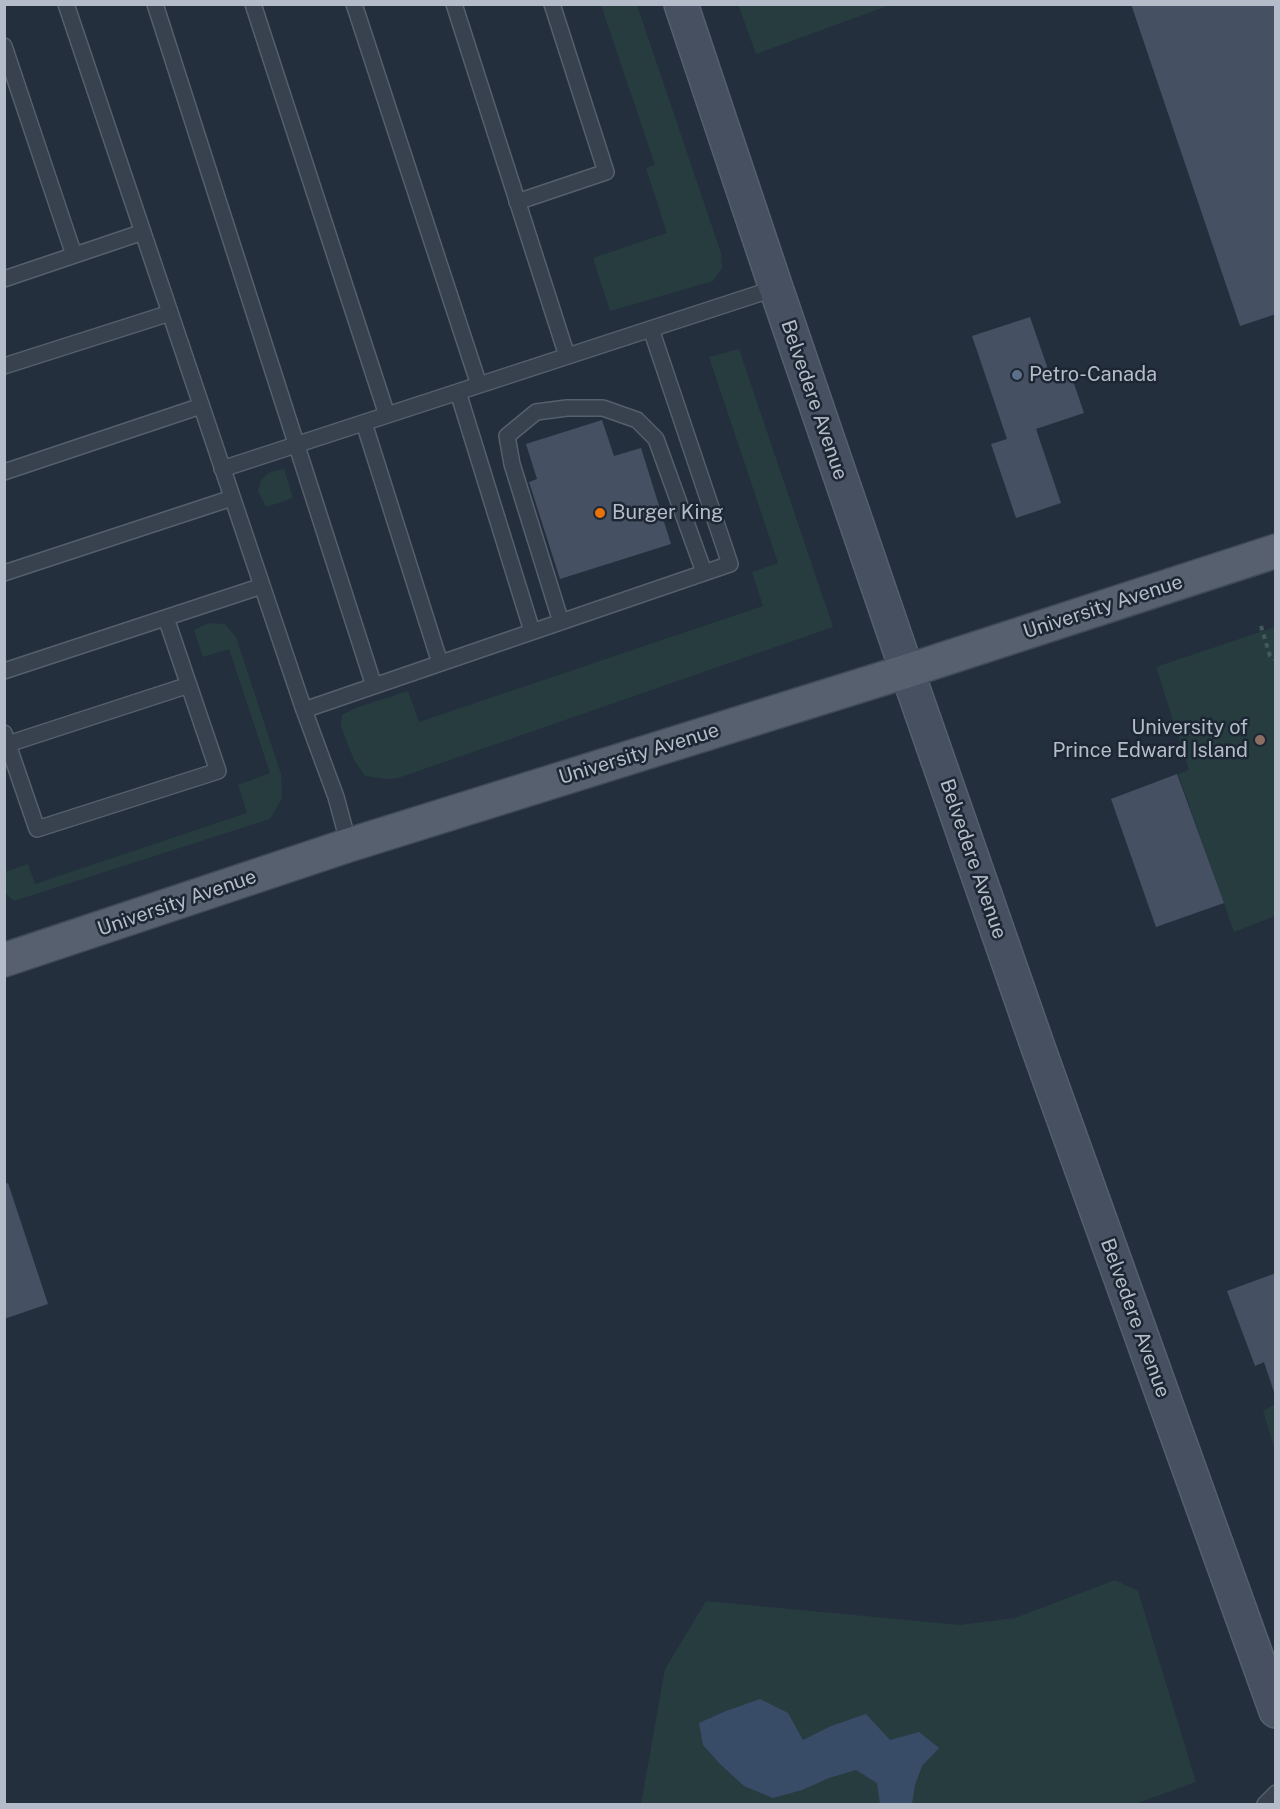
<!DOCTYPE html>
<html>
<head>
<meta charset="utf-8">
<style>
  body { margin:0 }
  #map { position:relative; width:1280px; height:1809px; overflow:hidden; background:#242f3e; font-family:"Public Sans",sans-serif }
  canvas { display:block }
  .frame { position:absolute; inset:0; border:6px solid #b4bcc9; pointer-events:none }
</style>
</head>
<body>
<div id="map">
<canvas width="1280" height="1809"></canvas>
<div class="frame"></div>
</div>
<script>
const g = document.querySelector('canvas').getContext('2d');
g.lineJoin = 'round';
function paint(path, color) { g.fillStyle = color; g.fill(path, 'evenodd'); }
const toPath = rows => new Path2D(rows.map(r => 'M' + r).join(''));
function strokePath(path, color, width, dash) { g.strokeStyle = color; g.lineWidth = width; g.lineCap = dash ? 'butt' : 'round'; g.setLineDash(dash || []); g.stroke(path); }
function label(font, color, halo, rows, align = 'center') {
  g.font = font + ' "Public Sans",sans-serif'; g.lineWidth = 5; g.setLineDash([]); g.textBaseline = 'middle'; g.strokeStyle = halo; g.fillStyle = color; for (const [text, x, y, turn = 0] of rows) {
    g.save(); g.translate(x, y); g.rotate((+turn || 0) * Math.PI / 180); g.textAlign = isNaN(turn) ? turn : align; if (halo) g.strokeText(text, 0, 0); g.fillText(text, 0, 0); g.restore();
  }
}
paint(toPath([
  [738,4,890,4,890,5,756,54],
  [601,5,637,5,721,253,722,268,713,281,610,311,593,258,667,233,646,168,655,165],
  [739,349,833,627,398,778,387,779,365,776,354,760,341,727,342,715,356,708,408,691,419,722,763,606,752,572,778,563,709,357],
  [284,469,293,498,266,507,258,491,261,480,270,472],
  [209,623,225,624,236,637,281,774,282,798,270,819,14,901,6,894,5,872,28,864,35,884,247,813,238,785,270,773,229,649,203,657,194,630],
  [1275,627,1275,916,1234,932,1178,774,1189,770,1156,667],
  [1275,1404,1275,1450,1263,1411],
  [1115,1580,1138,1591,1196,1782,1135,1804,641,1804,665,1669,706,1601,960,1625,1015,1618]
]), '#263c3f');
paint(toPath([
  [760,1699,788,1713,803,1740,831,1726,866,1714,890,1740,919,1732,939,1748,922,1766,915,1785,912,1804,880,1804,877,1783,856,1770,829,1778,802,1790,773,1798,744,1786,721,1765,703,1745,699,1723,726,1711]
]), '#394c67');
paint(toPath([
  [1131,4,1276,4,1276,314,1240,326],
  [1030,317,1051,378,1070,372,1084,413,1036,429,1061,503,1016,518,991,444,1007,439,972,336],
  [602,420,614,456,641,448,671,544,560,579,529,482,537,479,526,444],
  [1177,774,1224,903,1156,927,1111,799],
  [8,1183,48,1304,4,1319,4,1184],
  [1276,1273,1276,1395,1275,1395,1264,1362,1255,1366,1227,1291]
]), '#455162');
const lane = toPath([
  [66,4,304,710,336,797,349,845],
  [155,4,374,686],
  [253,4,387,415],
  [354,4,479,385],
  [454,4,567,356],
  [4,46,74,255],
  [517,202,606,172,552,4],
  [4,279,143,232],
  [4,366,170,313],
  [458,392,532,631],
  [364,423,440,663],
  [222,469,776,288],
  [4,472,201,406],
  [4,573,232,498],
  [561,622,512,464,507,436,536,412,567,408,603,408,637,420,656,439,704,572],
  [4,671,262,586],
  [304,710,730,564,651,329],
  [4,733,37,829,218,771,166,618],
  [8,744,189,685],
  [1265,1804,1276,1793]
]);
const secondary = toPath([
  [681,4,776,288,907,671,1039,1050,1276,1711]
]);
const primary = toPath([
  [4,960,349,845,907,671,1276,551]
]);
strokePath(lane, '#565f6c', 18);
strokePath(secondary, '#565f6c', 36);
strokePath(primary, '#414a57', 36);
strokePath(toPath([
  [1261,626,1270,656,1276,660]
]), '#44595c', 4, [4.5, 4.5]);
strokePath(lane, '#38414e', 15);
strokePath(secondary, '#465061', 33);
strokePath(primary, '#56606e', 33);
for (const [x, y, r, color] of [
  [1017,375,6,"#5c6f8a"],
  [600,513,6,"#e8710a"],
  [1260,740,6,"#8d6e63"]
]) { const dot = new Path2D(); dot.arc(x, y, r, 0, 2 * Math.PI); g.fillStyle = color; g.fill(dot); strokePath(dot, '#1d2633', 2); }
label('20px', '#b4bcc9', '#1d2633', [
  ["Petro-Canada",1029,375],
  ["Burger King",612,513],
  ["University of",1248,728,"right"],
  ["Prince Edward Island",1248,751,"right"]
], 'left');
label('20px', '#b4bcc9', '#1d2633', [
  ["Belvedere Avenue",814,400,71],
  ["University Avenue",1103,607,-18],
  ["University Avenue",639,754,-17],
  ["Belvedere Avenue",973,859,71],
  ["University Avenue",177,903,-19],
  ["Belvedere Avenue",1135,1318,70]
]);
</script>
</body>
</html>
